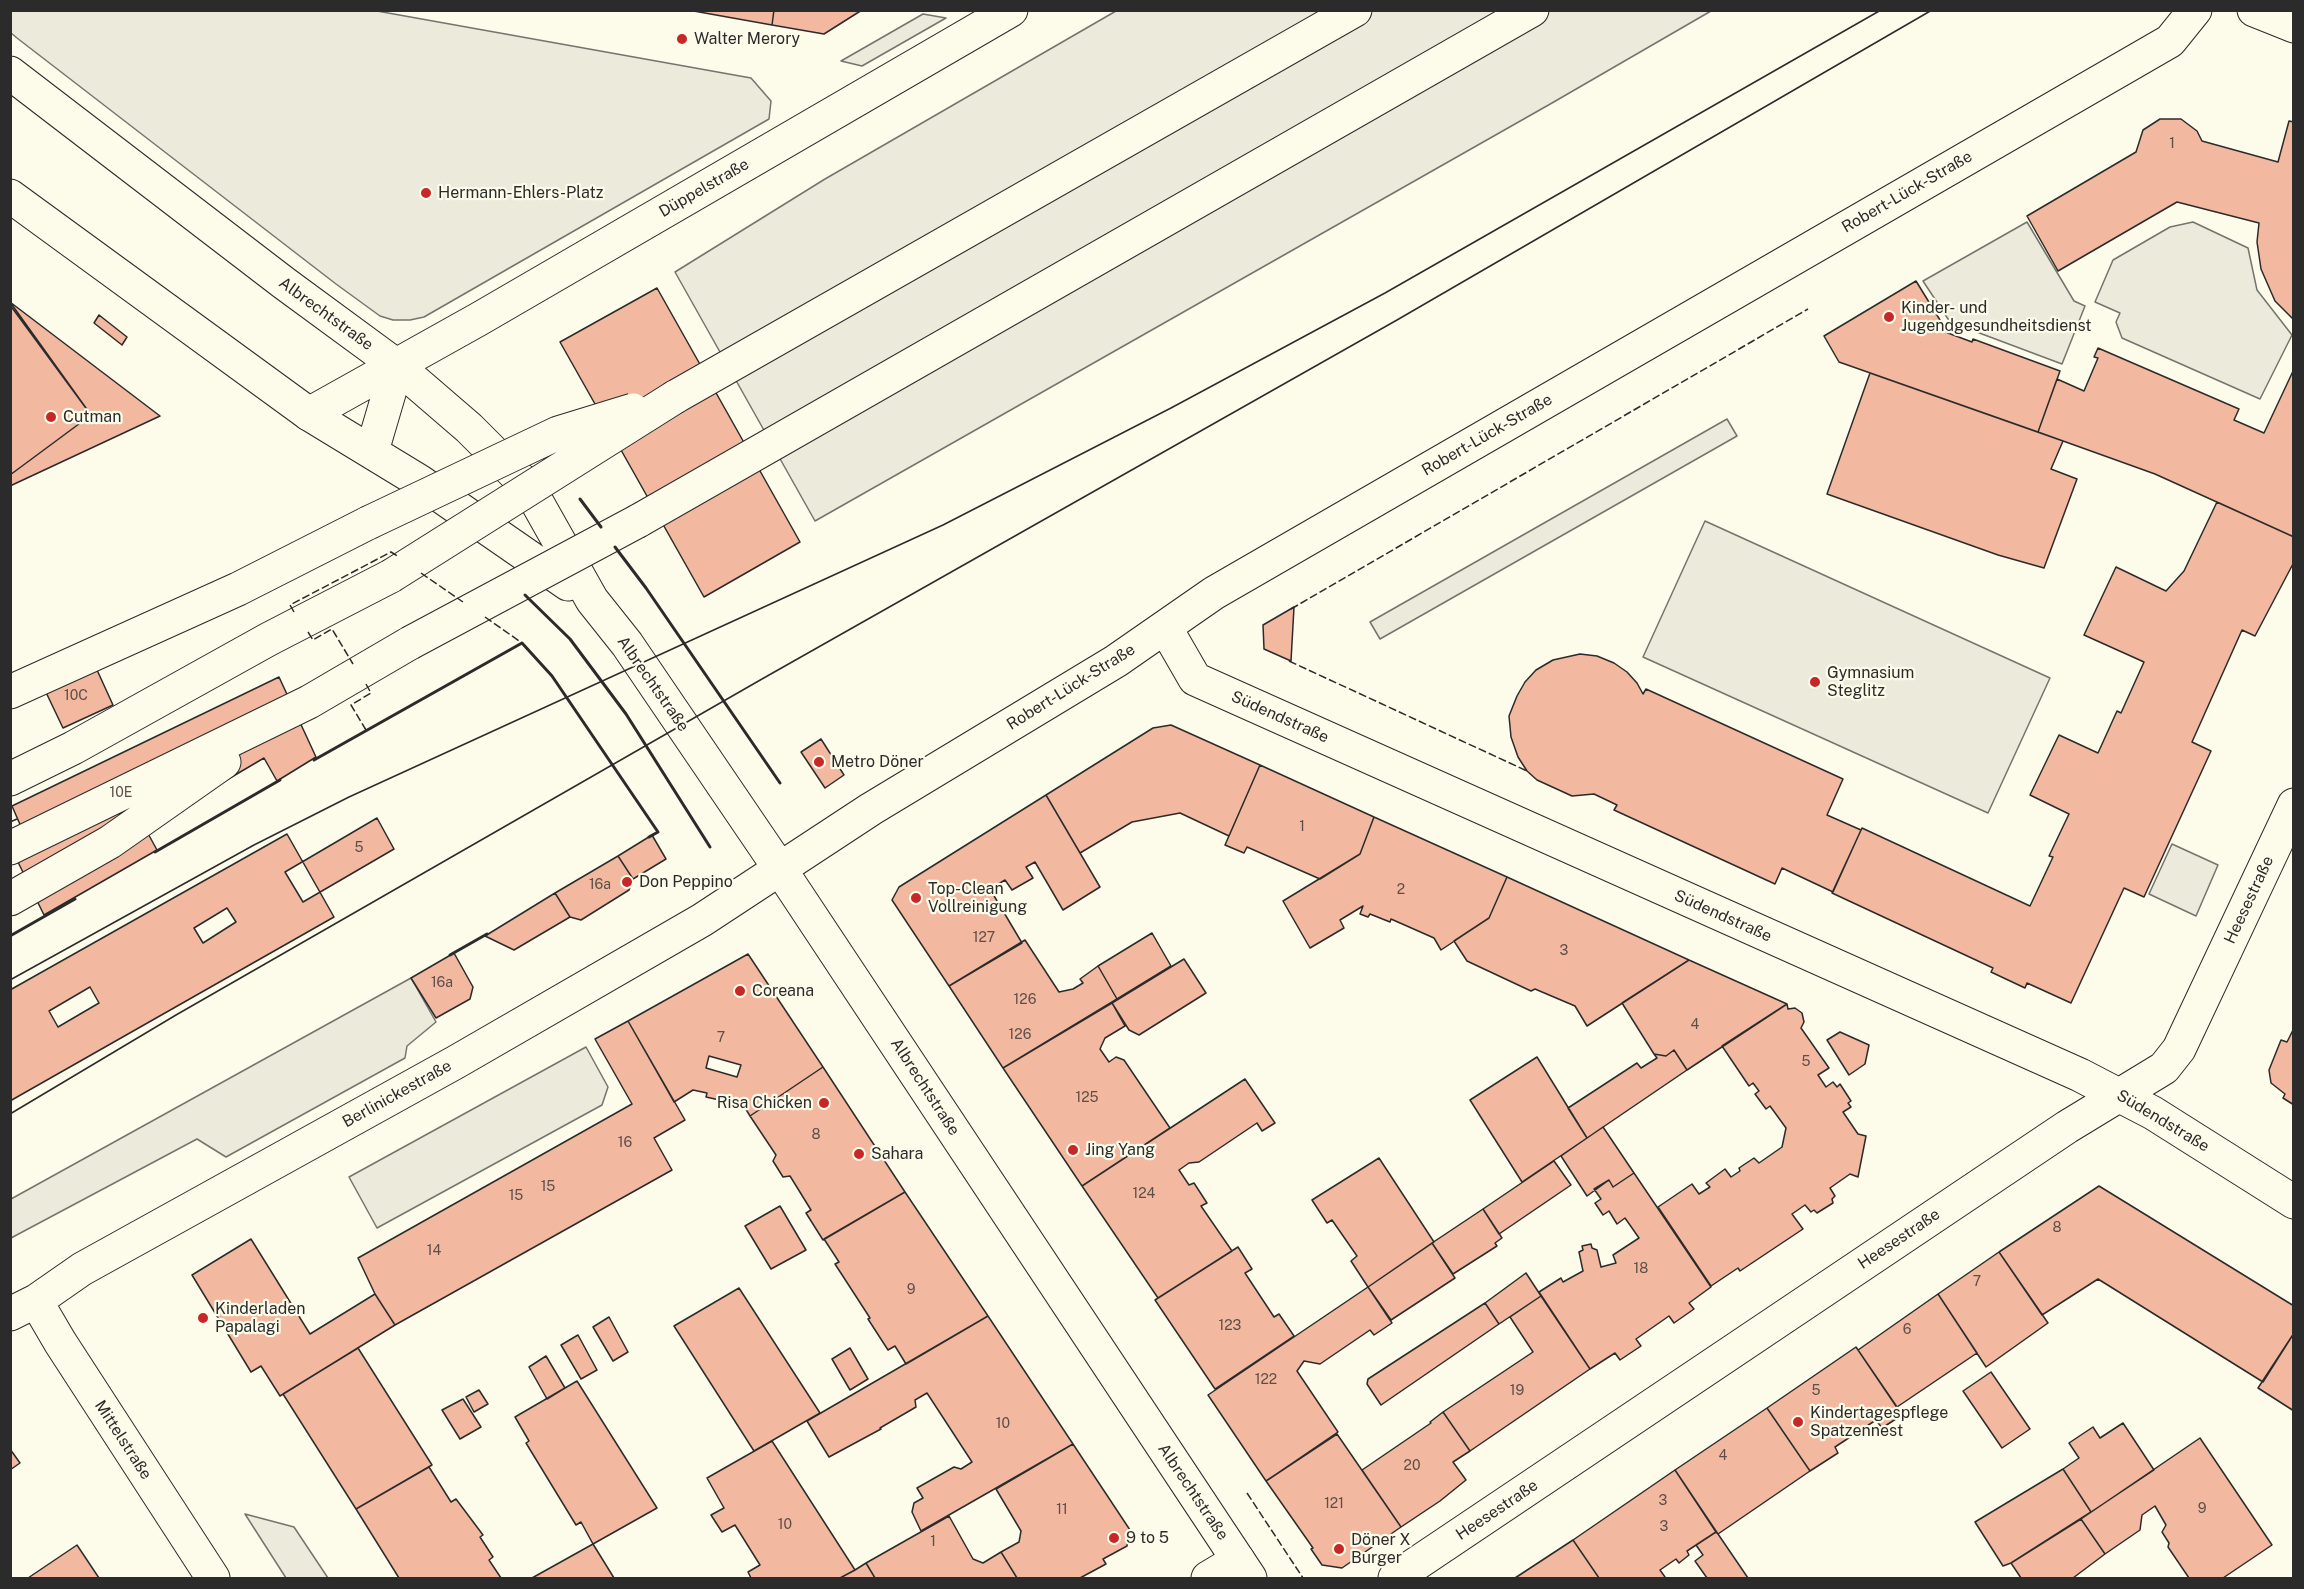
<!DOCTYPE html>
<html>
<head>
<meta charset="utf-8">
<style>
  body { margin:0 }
  #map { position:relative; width:2304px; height:1589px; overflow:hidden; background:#fdfbea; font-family:"Public Sans",sans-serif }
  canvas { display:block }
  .frame { position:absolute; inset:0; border:12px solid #2b2b2b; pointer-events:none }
</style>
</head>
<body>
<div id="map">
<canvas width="2304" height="1589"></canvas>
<div class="frame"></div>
</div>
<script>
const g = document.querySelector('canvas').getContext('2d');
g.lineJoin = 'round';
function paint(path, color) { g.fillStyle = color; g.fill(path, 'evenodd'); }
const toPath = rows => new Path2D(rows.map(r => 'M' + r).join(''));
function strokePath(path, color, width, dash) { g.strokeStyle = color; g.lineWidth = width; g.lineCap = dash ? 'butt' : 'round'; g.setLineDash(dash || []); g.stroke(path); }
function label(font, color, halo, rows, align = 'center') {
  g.font = font + ' "Public Sans",sans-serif'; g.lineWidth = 4.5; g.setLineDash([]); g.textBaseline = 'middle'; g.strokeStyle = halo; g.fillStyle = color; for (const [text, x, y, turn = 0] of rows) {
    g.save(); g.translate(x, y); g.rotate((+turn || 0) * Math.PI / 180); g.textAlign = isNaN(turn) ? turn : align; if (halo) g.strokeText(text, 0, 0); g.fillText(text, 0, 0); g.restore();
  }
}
const green = toPath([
  [1727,419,1737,436,1380,639,1370,622,1727,419],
  [1705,521,2050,678,1988,813,1643,657,1705,521],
  [411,978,436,1022,407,1046,405,1058,226,1157,197,1139,11,1238,11,1199,411,978]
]);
paint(green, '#ecebdb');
strokePath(green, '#74746e', 1.5);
const parking = toPath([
  [11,10,377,11,751,78,771,101,769,119,424,317,410,320,393,320,380,316,336,284,17,38,11,33,11,10],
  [1116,11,1711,11,1552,103,815,521,675,272,825,179,1116,11],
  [923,14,946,18,862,66,841,61,923,14],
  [2027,222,2074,301,2085,306,2062,364,1950,322,1923,281,2027,222],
  [2193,222,2248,248,2257,290,2292,335,2260,399,2122,338,2116,322,2120,313,2095,302,2113,260,2170,227,2193,222],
  [2172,844,2218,865,2196,916,2149,894,2172,844],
  [586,1047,608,1087,602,1105,377,1228,349,1177,586,1047],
  [245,1514,294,1527,328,1578,286,1578,245,1514]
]);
paint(parking, '#eceadb');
strokePath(parking, '#74746e', 1.5);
const building = toPath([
  [688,10,774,10,772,25,688,10],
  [774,10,862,10,824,34,772,25,774,10],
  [2160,119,2181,119,2197,131,2202,141,2278,162,2289,121,2294,122,2294,320,2275,301,2261,269,2257,242,2259,223,2177,202,2058,271,2027,216,2136,152,2143,130,2160,119],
  [1916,281,1948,333,1972,342,1973,339,2060,371,2038,432,1839,362,1824,336,1916,281],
  [657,288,800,542,704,597,560,342,657,288],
  [10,302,160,416,10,486,10,475,91,415,10,302],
  [10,305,91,415,10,475,10,305],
  [99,315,127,337,122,345,94,323,99,315],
  [2098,348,2239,409,2234,420,2264,433,2294,369,2294,537,2155,474,2038,432,2057,379,2084,391,2098,358,2094,357,2098,348],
  [1870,373,2063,441,2051,469,2077,479,2044,568,1998,555,1827,494,1870,373],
  [2217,502,2294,537,2294,562,2255,636,2242,630,2192,742,2211,751,2144,897,2124,888,2071,1003,2027,983,2025,988,1991,972,1993,968,1832,893,1862,828,2030,906,2053,857,2049,856,2069,814,2030,795,2059,735,2098,753,2117,711,2121,713,2144,662,2084,635,2116,567,2166,591,2184,571,2217,502],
  [1294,607,1291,661,1264,649,1263,625,1294,607],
  [1580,654,1597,656,1614,663,1627,672,1637,683,1643,694,1646,689,1843,779,1827,815,1861,830,1833,892,1782,868,1775,884,1614,810,1617,805,1594,794,1572,796,1537,780,1527,771,1518,757,1511,737,1509,716,1517,696,1525,682,1536,670,1553,660,1580,654],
  [92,659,113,705,63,728,42,684,92,659],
  [279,677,316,757,277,781,264,758,145,828,157,850,44,915,15,856,22,829,12,806,279,677],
  [1171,725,1260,765,1229,836,1180,813,1132,822,1080,853,1046,795,1153,728,1171,725],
  [821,739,844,775,825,788,801,752,821,739],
  [1260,765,1374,817,1360,854,1320,879,1247,847,1244,853,1225,845,1260,765],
  [1046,795,1100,887,1063,910,1035,862,1026,867,1033,878,1012,890,1005,880,990,889,1022,943,949,986,892,900,899,887,1046,795],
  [1374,817,1507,877,1489,918,1441,950,1434,938,1391,919,1390,922,1370,914,1368,917,1360,914,1363,906,1340,920,1344,928,1310,948,1283,901,1360,854,1374,817],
  [377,818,394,849,303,902,285,872,377,818],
  [287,834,334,917,10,1101,10,990,287,834],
  [652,835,666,859,633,879,618,856,652,835],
  [618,856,633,879,629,890,581,920,570,917,555,893,618,856],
  [1507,877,1689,960,1587,1026,1575,1006,1535,989,1531,991,1467,961,1454,941,1489,918,1507,877],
  [555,893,570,917,514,950,485,936,555,893],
  [227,908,236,922,203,943,194,928,227,908],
  [1152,933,1171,966,1117,999,1098,966,1152,933],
  [1025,940,1059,992,1073,989,1083,983,1080,979,1098,966,1117,999,1003,1068,949,986,1025,940],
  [454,953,473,987,470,999,436,1018,411,978,454,953],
  [748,954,823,1067,750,1116,741,1101,725,1098,724,1101,706,1097,707,1093,693,1090,674,1102,628,1021,748,954],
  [709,1056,741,1065,737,1077,706,1068,709,1056],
  [1184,959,1206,993,1139,1035,1129,1030,1112,1003,1184,959],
  [1689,960,1787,1004,1687,1070,1674,1050,1666,1056,1654,1054,1622,1003,1689,960],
  [90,987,99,1003,58,1027,49,1011,90,987],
  [1112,1003,1125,1026,1105,1038,1100,1049,1109,1062,1116,1057,1124,1060,1170,1128,1082,1186,1003,1068,1112,1003],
  [1787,1004,1788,1009,1795,1008,1802,1013,1804,1022,1801,1028,1829,1068,1818,1075,1826,1087,1833,1082,1837,1087,1840,1084,1851,1101,1848,1103,1851,1107,1843,1112,1858,1134,1866,1136,1858,1177,1850,1174,1830,1188,1835,1196,1832,1199,1833,1203,1817,1213,1814,1210,1811,1212,1805,1205,1792,1214,1803,1229,1740,1271,1738,1268,1711,1286,1658,1207,1692,1184,1699,1194,1710,1187,1706,1183,1725,1169,1731,1177,1740,1171,1739,1168,1754,1158,1759,1163,1782,1147,1786,1128,1770,1106,1766,1109,1755,1094,1759,1091,1753,1083,1749,1086,1722,1046,1787,1004],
  [628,1021,685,1120,654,1138,672,1170,395,1325,375,1294,358,1258,632,1104,595,1039,628,1021],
  [2294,1028,2294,1105,2283,1098,2285,1094,2271,1083,2269,1070,2281,1040,2287,1042,2294,1028],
  [1840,1032,1869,1045,1865,1064,1849,1075,1827,1040,1840,1032],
  [1674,1050,1687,1070,1587,1138,1568,1108,1637,1063,1641,1068,1657,1058,1654,1054,1666,1056,1674,1050],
  [1537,1057,1587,1138,1522,1182,1470,1100,1537,1057],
  [823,1067,905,1192,823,1240,806,1213,811,1210,790,1176,783,1177,773,1161,776,1155,750,1116,823,1067],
  [1245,1079,1275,1123,1262,1131,1257,1123,1199,1162,1189,1163,1179,1170,1189,1185,1194,1183,1207,1203,1201,1206,1232,1251,1158,1298,1082,1186,1245,1079],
  [1603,1127,1634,1173,1613,1187,1609,1180,1587,1196,1561,1156,1603,1127],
  [1379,1158,1434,1242,1368,1287,1351,1261,1357,1256,1332,1220,1327,1223,1312,1200,1379,1158],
  [1554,1161,1571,1185,1499,1234,1483,1209,1554,1161],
  [1634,1173,1711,1287,1689,1303,1694,1309,1674,1323,1669,1316,1636,1339,1641,1346,1620,1360,1615,1353,1590,1369,1539,1292,1561,1278,1563,1282,1583,1271,1579,1252,1583,1250,1582,1246,1591,1244,1592,1248,1597,1250,1601,1267,1616,1263,1613,1255,1639,1238,1625,1218,1617,1224,1609,1211,1603,1215,1595,1203,1601,1199,1594,1189,1609,1180,1613,1187,1634,1173],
  [2099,1186,2294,1306,2294,1333,2263,1382,2098,1279,2042,1315,1999,1252,2099,1186],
  [905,1192,988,1316,906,1364,895,1346,888,1350,868,1319,870,1318,835,1264,839,1262,824,1239,905,1192],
  [780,1206,806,1250,771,1269,745,1226,780,1206],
  [1483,1209,1502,1238,1495,1243,1497,1246,1453,1274,1432,1243,1483,1209],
  [251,1239,310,1334,375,1294,395,1325,280,1396,261,1366,251,1372,192,1275,251,1239],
  [1432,1243,1455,1278,1391,1320,1368,1287,1432,1243],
  [1238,1247,1252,1269,1245,1273,1274,1317,1279,1314,1294,1336,1215,1389,1155,1300,1238,1247],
  [1999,1252,2048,1323,1986,1367,1938,1294,1999,1252],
  [1526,1273,1541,1296,1499,1324,1485,1303,1526,1273],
  [1368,1287,1392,1323,1374,1335,1370,1330,1320,1364,1304,1361,1297,1371,1338,1432,1266,1481,1208,1395,1368,1287],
  [739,1288,820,1413,754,1451,674,1326,739,1288],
  [1938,1294,1977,1353,1897,1407,1858,1350,1938,1294],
  [1541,1296,1590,1369,1470,1451,1443,1412,1533,1352,1510,1317,1541,1296],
  [1485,1303,1499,1324,1381,1405,1367,1384,1368,1379,1485,1303],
  [988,1316,1073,1444,921,1531,912,1512,914,1503,923,1498,917,1488,954,1467,961,1469,972,1462,927,1393,915,1400,916,1407,880,1428,881,1429,829,1457,807,1421,988,1316],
  [609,1317,628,1352,613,1361,593,1327,609,1317],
  [2294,1333,2294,1411,2258,1388,2294,1333],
  [578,1335,597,1370,581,1379,561,1345,578,1335],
  [1856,1347,1902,1415,1882,1428,1876,1420,1835,1447,1838,1453,1810,1471,1767,1408,1856,1347],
  [358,1348,432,1465,356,1509,283,1394,358,1348],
  [850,1348,868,1379,850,1390,832,1359,850,1348],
  [546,1356,565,1388,547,1399,529,1367,546,1356],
  [1991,1372,2030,1429,2002,1448,1963,1391,1991,1372],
  [577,1381,657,1508,593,1544,581,1522,576,1525,526,1443,529,1441,515,1417,577,1381],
  [479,1390,488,1404,474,1412,466,1397,479,1390],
  [463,1399,481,1427,460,1439,442,1410,463,1399],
  [1767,1408,1810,1471,1718,1534,1675,1470,1767,1408],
  [1443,1412,1470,1451,1453,1462,1466,1480,1440,1501,1401,1527,1362,1470,1431,1423,1430,1422,1443,1412],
  [2123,1423,2154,1470,2091,1512,2063,1469,2079,1458,2069,1443,2093,1427,2100,1438,2123,1423],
  [1337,1434,1401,1527,1342,1568,1322,1565,1311,1549,1313,1548,1266,1481,1337,1434],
  [2200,1438,2272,1545,2223,1578,2189,1578,2168,1547,2169,1543,2162,1532,2166,1525,2155,1506,2142,1515,2140,1530,2105,1554,2081,1519,2200,1438],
  [772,1441,855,1570,840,1578,751,1578,748,1572,760,1565,735,1525,722,1532,711,1515,724,1508,707,1478,772,1441],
  [1073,1444,1130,1530,1127,1546,1103,1559,1106,1564,1080,1578,1017,1578,1001,1552,1019,1542,1021,1531,996,1489,1073,1444],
  [10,1449,20,1463,10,1470,10,1449],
  [429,1467,451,1502,456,1499,483,1535,480,1537,493,1557,489,1560,501,1578,399,1578,356,1509,429,1467],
  [2063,1469,2091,1512,2011,1563,2003,1566,1975,1522,2063,1469],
  [1675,1470,1716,1532,1687,1551,1689,1555,1679,1563,1676,1559,1660,1570,1665,1577,1662,1578,1599,1578,1573,1540,1675,1470],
  [949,1516,973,1559,983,1563,1001,1552,1017,1578,875,1578,866,1563,949,1516],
  [2081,1519,2105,1554,2073,1578,2021,1578,2011,1563,2081,1519],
  [1716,1532,1718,1534,1748,1578,1707,1578,1695,1561,1703,1555,1696,1545,1716,1532],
  [1573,1540,1599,1578,1515,1578,1573,1540],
  [593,1544,614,1578,532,1578,593,1544],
  [77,1545,99,1578,28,1578,77,1545],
  [866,1563,875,1578,840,1578,855,1570,866,1563]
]);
paint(building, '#f2b8a0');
strokePath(building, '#2b2b2b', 1.5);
const minor = toPath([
  [2254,10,2294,26],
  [309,414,479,319,1011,10],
  [372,451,397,366],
  [1165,627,1195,679,2080,1075,2153,1113,2294,1202],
  [36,1301,60,1342,213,1578],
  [10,1314,36,1301,82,1269,456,1062,702,920,871,809,1116,661,1214,593,2170,41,2195,10],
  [1208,1578,1238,1560],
  [1395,1578,2067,1127,2164,1068,2179,1049,2294,805]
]);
const major = toPath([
  [10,73,284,283,397,366,469,428,529,488,592,600,627,644,780,869,1250,1578],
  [10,196,309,414,419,481,568,584]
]);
const highway = toPath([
  [675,397,1355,10],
  [638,521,1532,10],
  [10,692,238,589,368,523],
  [10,779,73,748,269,639,391,576],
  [10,848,309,702,410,643],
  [10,899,110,842,224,762]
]);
strokePath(minor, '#2b2b2b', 35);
strokePath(major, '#2b2b2b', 35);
strokePath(highway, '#2b2b2b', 35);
strokePath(minor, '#fdfbea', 33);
strokePath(major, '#fdfbea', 33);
strokePath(highway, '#fdfbea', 33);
strokePath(toPath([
  [10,980,254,845,349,797,943,525,1171,408,1385,293,1881,10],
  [10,1114,176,1015,762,679,1397,320,1932,10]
]), '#2b2b2b', 1.5);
const highwayBridge = toPath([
  [368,523,558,433,633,410],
  [391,576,675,397],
  [410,643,638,521]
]);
strokePath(highwayBridge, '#2b2b2b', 35, []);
strokePath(highwayBridge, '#fdfbea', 33);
strokePath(toPath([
  [421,573,463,602],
  [1291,609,1808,309],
  [294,612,290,605,391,552,399,557],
  [485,617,522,643],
  [308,632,313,640,332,629,353,664],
  [1289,661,1527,771],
  [366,684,371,693,351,705,366,730],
  [10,822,17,819],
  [1247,1493,1303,1578]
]), '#2b2b2b', 1.5, [8, 3]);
strokePath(toPath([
  [580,499,601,527],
  [615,547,646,588,780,783],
  [525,595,570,639,626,714,710,847],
  [314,760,522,643,552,676,658,832,649,837],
  [155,852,280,780],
  [10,936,75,899],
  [450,955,487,934]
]), '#2b2b2b', 3);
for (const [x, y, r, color] of [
  [682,39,6,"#c62828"],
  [426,193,6,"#c62828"],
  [1889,317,6,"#c62828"],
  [51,417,6,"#c62828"],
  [1815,682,6,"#c62828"],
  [819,762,6,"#c62828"],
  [627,882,6,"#c62828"],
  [916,898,6,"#c62828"],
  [740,991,6,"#c62828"],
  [824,1103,6,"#c62828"],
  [1073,1150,6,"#c62828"],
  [859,1154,6,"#c62828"],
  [203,1318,6,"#c62828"],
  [1798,1422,6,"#c62828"],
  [1114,1538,6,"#c62828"],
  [1339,1549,6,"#c62828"]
]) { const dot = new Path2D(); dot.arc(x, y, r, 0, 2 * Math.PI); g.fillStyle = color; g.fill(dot); strokePath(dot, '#fdfbea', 2); }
label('14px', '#5d4e48', null, [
  ["1",2172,144],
  ["10C",76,696],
  ["10E",121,793],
  ["1",1302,827],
  ["5",359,848],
  ["16a",600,885],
  ["2",1401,890],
  ["127",984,938],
  ["3",1564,951],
  ["16a",442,983],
  ["126",1025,1000],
  ["4",1695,1025],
  ["126",1020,1035],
  ["7",721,1038],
  ["5",1806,1062],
  ["125",1087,1098],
  ["8",816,1135],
  ["16",625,1143],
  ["15",548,1187],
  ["124",1144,1194],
  ["15",516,1196],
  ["8",2057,1228],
  ["14",434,1251],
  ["18",1641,1269],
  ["7",1977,1282],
  ["9",911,1290],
  ["123",1230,1326],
  ["6",1907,1330],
  ["122",1266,1380],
  ["19",1517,1391],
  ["5",1816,1391],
  ["10",1003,1424],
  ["4",1723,1456],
  ["20",1412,1466],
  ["3",1663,1501],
  ["121",1334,1504],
  ["9",2202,1509],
  ["11",1062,1510],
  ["10",785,1525],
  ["3",1664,1527],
  ["1",933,1542]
]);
label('16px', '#2b2b2b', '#fdfbea', [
  ["Walter Merory",694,39],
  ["Hermann-Ehlers-Platz",438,193],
  ["Kinder- und",1901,308],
  ["Jugendgesundheitsdienst",1901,326],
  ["Cutman",63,417],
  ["Gymnasium",1827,673],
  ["Steglitz",1827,691],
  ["Metro Döner",831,762],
  ["Don Peppino",639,882],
  ["Top-Clean",928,889],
  ["Vollreinigung",928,907],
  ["Coreana",752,991],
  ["Risa Chicken",812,1103,"right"],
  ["Jing Yang",1085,1150],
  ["Sahara",871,1154],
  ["Kinderladen",215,1309],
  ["Papalagi",215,1327],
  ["Kindertagespflege",1810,1413],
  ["Spatzennest",1810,1431],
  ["9 to 5",1126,1538],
  ["Döner X",1351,1540],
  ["Burger",1351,1558]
], 'left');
label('16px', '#2b2b2b', '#fdfbea', [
  ["Düppelstraße",704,188,-30],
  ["Robert-Lück-Straße",1907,192,-30],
  ["Albrechtstraße",326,314,36],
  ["Robert-Lück-Straße",1487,435,-30],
  ["Albrechtstraße",653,684,55],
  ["Robert-Lück-Straße",1071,687,-32],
  ["Südendstraße",1280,717,24],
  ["Heesestraße",2249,900,-65],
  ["Südendstraße",1723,916,24],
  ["Albrechtstraße",925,1087,57],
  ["Berlinickestraße",397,1094,-29],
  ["Südendstraße",2163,1121,31],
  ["Heesestraße",1899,1239,-34],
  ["Mittelstraße",123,1440,57],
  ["Albrechtstraße",1193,1492,56],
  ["Heesestraße",1497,1510,-34]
]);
</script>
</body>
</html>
